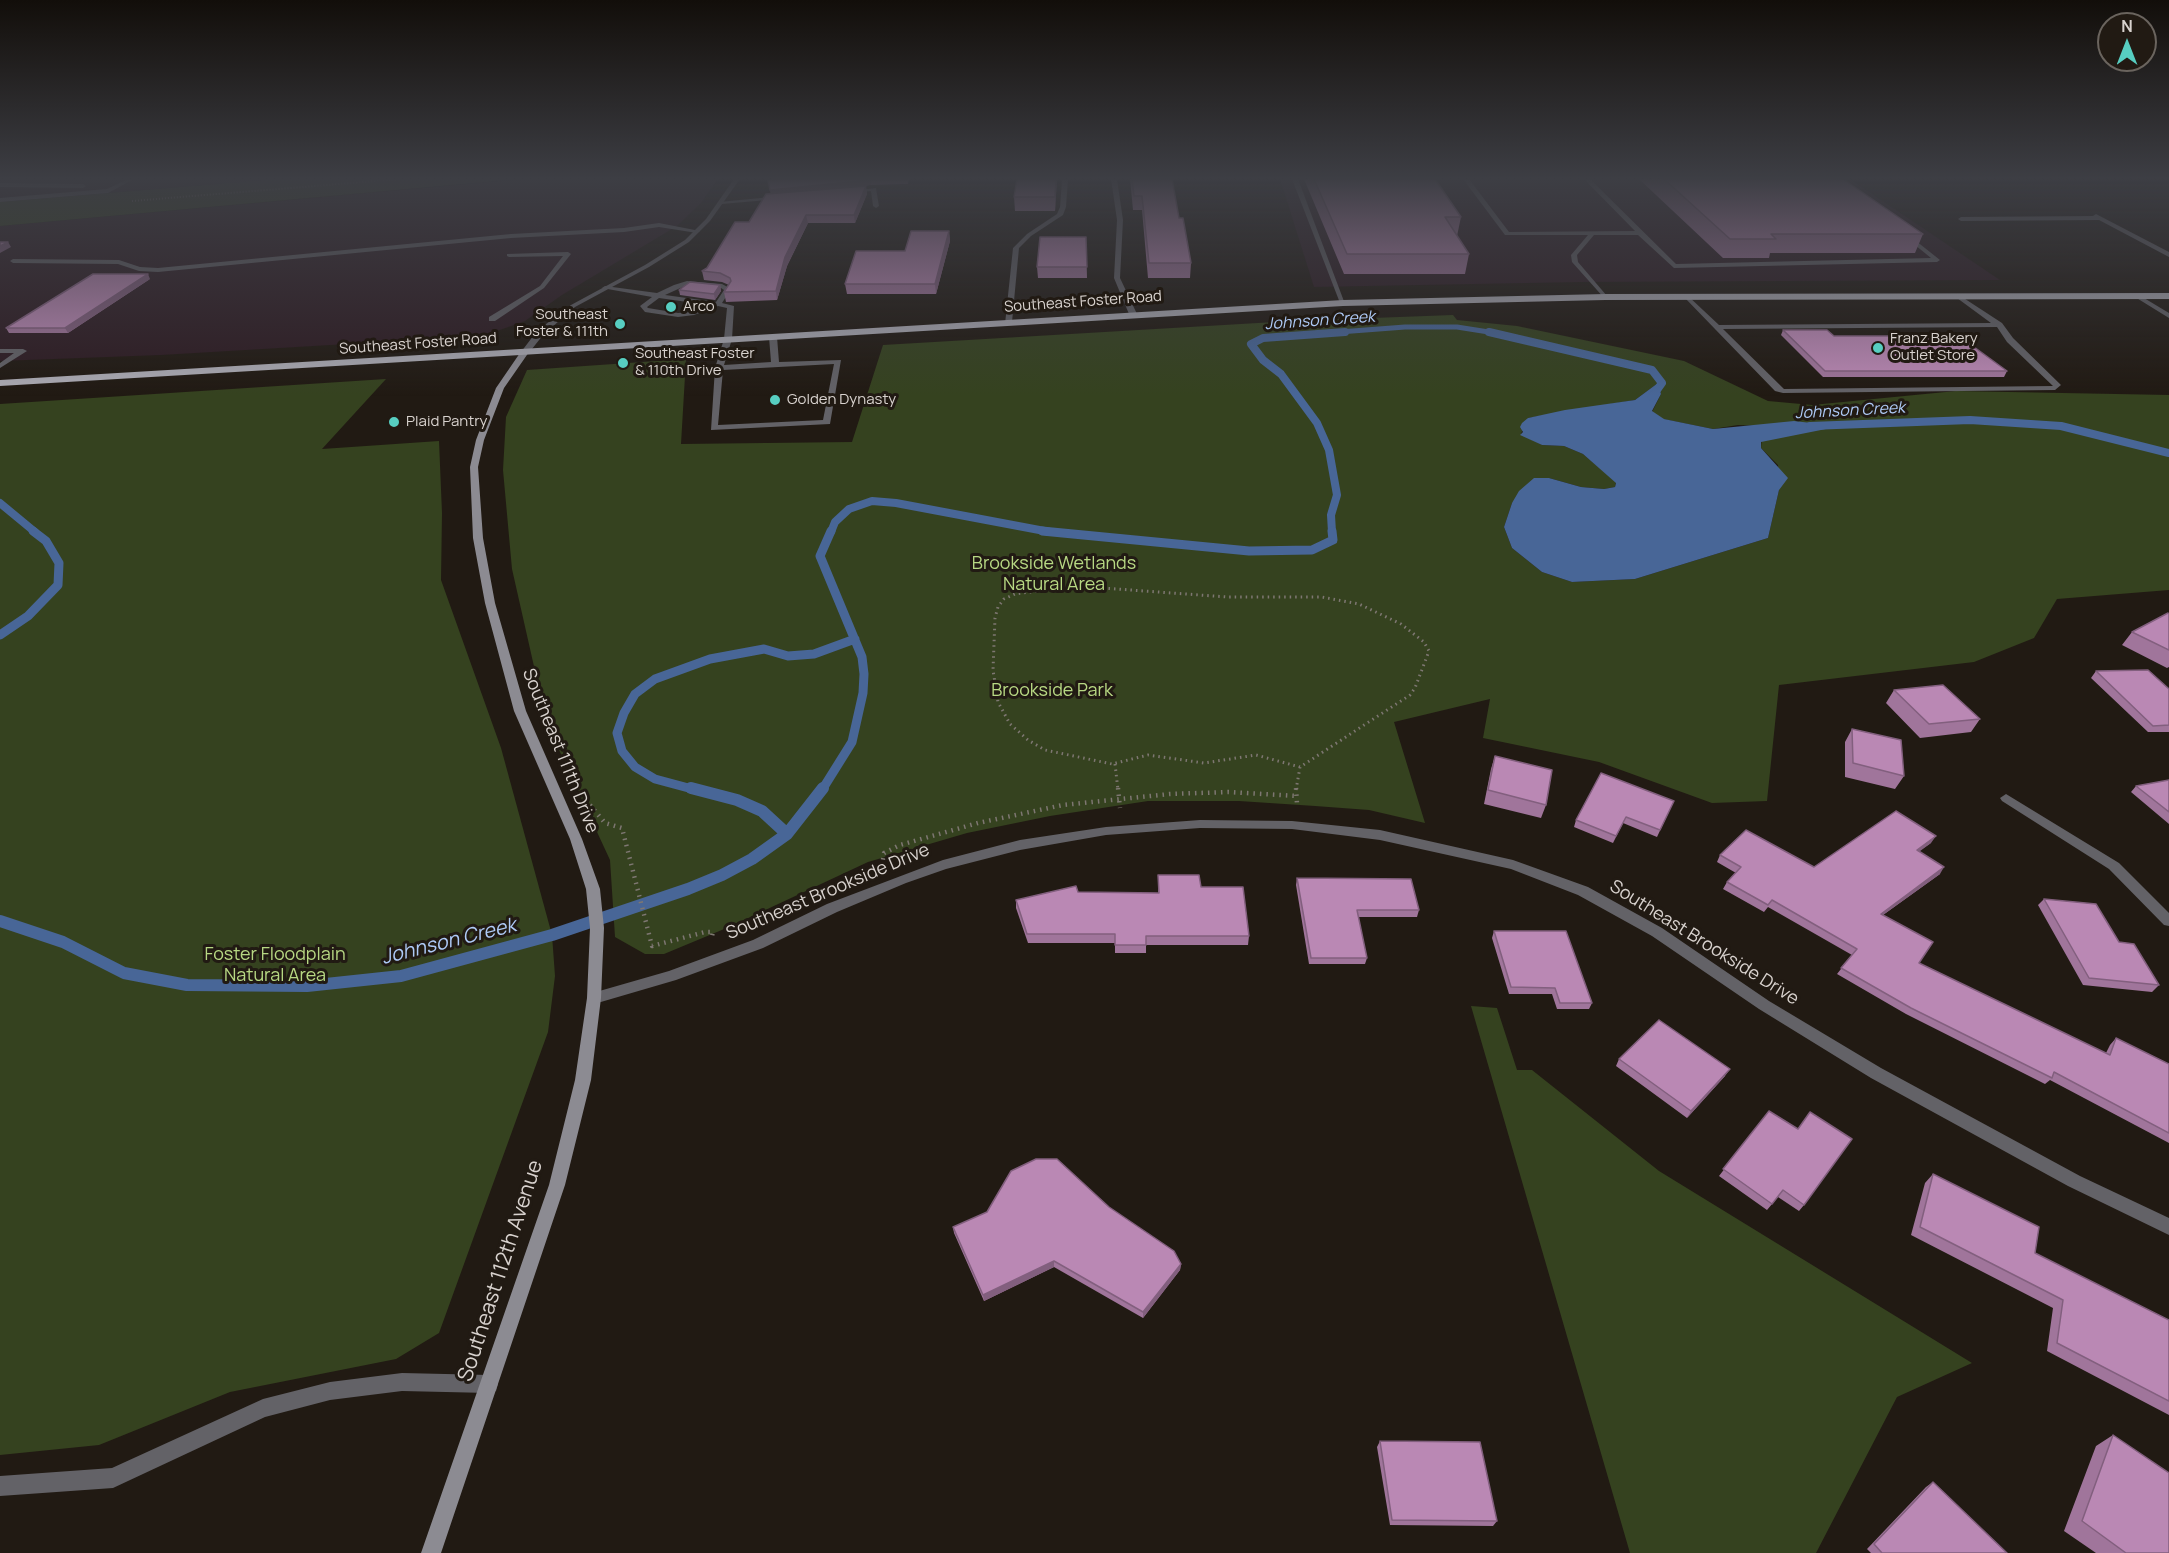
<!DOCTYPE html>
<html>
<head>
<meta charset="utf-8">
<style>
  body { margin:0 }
  #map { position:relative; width:2169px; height:1553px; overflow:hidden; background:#211a13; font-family:Manrope,sans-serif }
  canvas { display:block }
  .north { position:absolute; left:2097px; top:12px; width:60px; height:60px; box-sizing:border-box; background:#211a13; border:2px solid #6a645e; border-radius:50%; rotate:0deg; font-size:16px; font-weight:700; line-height:24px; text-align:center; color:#d8d2ce }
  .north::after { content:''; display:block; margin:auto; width:21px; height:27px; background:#57cec1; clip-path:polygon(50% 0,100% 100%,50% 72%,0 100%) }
</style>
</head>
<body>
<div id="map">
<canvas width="2169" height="1553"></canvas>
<div class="north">N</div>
</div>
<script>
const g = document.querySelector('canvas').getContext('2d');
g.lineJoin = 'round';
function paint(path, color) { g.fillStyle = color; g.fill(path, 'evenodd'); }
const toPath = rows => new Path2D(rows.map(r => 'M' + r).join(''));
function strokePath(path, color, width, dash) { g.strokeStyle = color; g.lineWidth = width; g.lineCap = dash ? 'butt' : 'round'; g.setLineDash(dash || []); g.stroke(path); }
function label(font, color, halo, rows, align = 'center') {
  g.font = font + ' Manrope,sans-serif'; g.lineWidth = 6; g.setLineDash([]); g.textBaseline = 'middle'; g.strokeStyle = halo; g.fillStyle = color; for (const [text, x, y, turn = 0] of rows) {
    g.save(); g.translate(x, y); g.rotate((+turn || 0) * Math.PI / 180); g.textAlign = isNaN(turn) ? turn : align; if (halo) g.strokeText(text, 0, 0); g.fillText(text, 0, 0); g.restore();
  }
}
paint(toPath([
  [0,179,277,179,0,202],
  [524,179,718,179,701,203,677,226,562,295,525,321,483,336,161,355,0,361,0,226],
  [1280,179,1850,179,2000,280,1581,282,1314,287]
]), '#2e1c23');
paint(toPath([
  [277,179,517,179,0,226,0,202],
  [1453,315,1457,320,1517,326,1684,361,1768,401,1812,405,1956,391,2169,395,2169,590,2057,599,2034,638,1974,662,1779,685,1767,801,1712,803,1599,762,1483,738,1490,699,1394,722,1425,823,1369,810,1315,806,1239,801,1148,801,1050,816,967,833,868,862,729,927,664,954,645,954,615,937,610,860,547,724,512,569,503,470,506,417,527,370,686,359,681,444,852,442,883,345,1292,321],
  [1657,384,1661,394,1652,412,1663,419,1713,429,1738,425,1763,426,1761,448,1778,465,1779,490,1768,538,1635,579,1572,582,1542,572,1512,548,1504,527,1512,503,1549,478,1581,487,1604,489,1615,487,1616,482,1583,454,1564,446,1542,445,1521,434,1528,418,1635,400],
  [386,379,322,449,439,441,442,513,441,580,501,748,552,935,555,976,548,1032,439,1333,396,1359,230,1392,99,1445,0,1455,0,404],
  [1471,1006,1497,1008,1517,1070,1532,1070,1659,1171,1972,1363,1897,1397,1816,1553,1630,1553]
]), '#35421f');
paint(toPath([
  [1658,383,1661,394,1652,411,1664,419,1713,429,1794,421,1820,424,1826,429,1761,442,1761,448,1788,478,1779,490,1768,538,1635,579,1572,582,1542,572,1512,548,1504,527,1512,503,1519,491,1534,478,1549,478,1581,487,1604,489,1615,487,1616,483,1583,454,1564,446,1542,445,1520,435,1523,432,1520,427,1522,423,1528,418,1565,410,1635,400]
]), '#486697');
strokePath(toPath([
  [1326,333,1405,327,1457,327,1495,333]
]), '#486697', 5);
strokePath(toPath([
  [1489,332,1652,370,1662,383,1652,397],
  [1810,426,1970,420,2061,426,2169,453],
  [0,503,35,532],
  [831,532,835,522,849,509,872,501,896,503,1050,532],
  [1332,532,1331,515,1337,495,1329,450,1317,423,1281,374,1263,360,1251,344,1263,338,1345,332]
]), '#486697', 8);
strokePath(toPath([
  [1042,531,1249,551,1312,550,1333,540,1332,531],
  [0,635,28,616,58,585,59,563,46,541,33,531],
  [696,790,655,779,635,767,622,751,617,733,624,713,635,694,655,679,710,659,764,649,788,656,814,654,855,639],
  [822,790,852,742,863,693,864,674,862,657,820,556,831,531]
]), '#486697', 9);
strokePath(toPath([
  [691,788,737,800,762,811,787,834],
  [0,921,63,942,124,973,187,985,307,986,401,976,552,935,688,889,722,875,752,859,787,834,823,788]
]), '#486697', 12);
strokePath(toPath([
  [132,201,400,179]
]), '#7e7772', 2, [1, 2]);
strokePath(toPath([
  [1103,588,1227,597,1322,597,1359,604,1401,624,1424,642,1429,651,1415,688,1410,695,1300,767,1256,755,1204,763,1148,755,1112,764,1045,750,1028,740,1010,724,998,702,993,670,995,618,998,607,1004,599,1015,594,1054,589,1103,588],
  [1115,764,1118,790],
  [1296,790,1300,767]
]), '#7e7772', 3, [1.5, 4]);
strokePath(toPath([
  [1118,788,1120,808],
  [1296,788,1297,804],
  [590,805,605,823,622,828,652,946,705,932,713,932,712,936],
  [882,866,884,853,900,845,978,823,1063,805,1170,794,1228,792,1297,796]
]), '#7e7772', 4.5, [1.5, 5]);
paint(toPath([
  [128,179,134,179,108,193,0,202,0,198,107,189,128,179],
  [1062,179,1068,179,1066,207,1063,215,1031,236,1019,248,1012,322,1005,324,1013,248,1027,234,1057,214,1060,207,1062,179],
  [1111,179,1117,179,1123,220,1120,278,1137,314,1133,316,1129,314,1114,278,1117,220,1111,179],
  [1292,179,1298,179,1345,304,1340,303,1292,179],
  [1463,179,1469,179,1509,232,1635,231,1584,179,1590,179,1676,264,1931,258,1904,236,1906,233,1940,260,1937,262,1674,268,1638,235,1594,235,1577,255,1578,262,1607,296,1608,297,1605,299,1572,262,1571,255,1588,235,1505,235,1463,179],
  [0,183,83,184,86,186,83,188,0,187,0,183],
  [876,188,879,206,876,208,873,206,871,191,853,193,850,191,876,188],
  [781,196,779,199,722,204,719,202,781,196],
  [2096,214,2169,252,2169,257,2099,220,1961,221,1958,219,1961,217,2093,216,2096,214],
  [659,223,700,231,697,233,659,227,624,232,511,238,158,272,139,271,118,264,13,263,10,261,13,259,119,260,140,267,158,268,511,234,624,228,659,223],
  [568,252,571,254,544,288,495,321,489,321,489,317,540,286,563,256,509,257,507,256,507,254,568,252],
  [687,281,722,284,731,289,722,303,734,306,732,339,724,365,771,362,769,337,773,335,777,337,779,362,841,360,830,424,711,430,715,368,724,339,727,308,718,306,694,315,678,317,645,312,640,306,652,297,602,288,605,286,657,293,674,285,687,281],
  [687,285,721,288,724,290,716,302,665,295,687,285],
  [659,298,709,305,691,312,678,313,648,308,647,307,659,298],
  [834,364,823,420,718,425,723,370,834,364],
  [1687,295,1719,325,1991,323,1957,298,1956,297,1959,295,2002,323,2013,338,2061,385,2055,390,1783,393,1775,391,1685,298,1684,297,1687,295],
  [1997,327,2007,342,2053,386,1784,389,1723,329,1997,327],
  [2135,295,2139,295,2169,313,2169,318,2135,297,2135,295],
  [0,349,23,349,27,351,0,368,0,363,14,353,0,353,0,349]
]), '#636267');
paint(toPath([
  [2006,794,2119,863,2169,913,2169,926,2164,925,2109,869,2002,801,2000,798,2006,794],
  [1200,820,1292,821,1380,830,1513,860,1588,887,1662,928,1769,1001,1881,1068,2080,1176,2169,1218,2169,1235,2068,1186,1871,1078,1759,1009,1652,936,1578,895,1511,869,1380,840,1292,829,1200,828,1106,835,1020,850,946,869,906,883,837,912,763,948,676,980,594,1004,589,1002,587,998,589,994,669,971,753,940,827,904,943,860,1020,840,1106,827,1200,820],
  [402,1373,489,1375,496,1377,498,1384,496,1391,489,1393,402,1391,330,1400,265,1417,113,1488,0,1496,0,1476,112,1468,263,1399,330,1382,402,1373]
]), '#636267');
paint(toPath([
  [734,179,740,179,710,221,689,242,649,267,575,307,543,335,528,354,522,354,521,352,537,331,571,305,645,265,685,240,706,219,734,179]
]), '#636267');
paint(toPath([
  [522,350,529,352,504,388,484,440,478,467,483,538,495,603,526,711,582,839,600,889,604,928,601,998,591,1080,565,1185,441,1553,421,1553,549,1185,575,1080,587,998,590,928,586,889,570,839,514,711,485,603,473,538,470,467,476,440,496,388,522,350]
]), '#8c8b92');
paint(toPath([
  [2169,293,2169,299,1605,300,1343,306,0,386,0,380,1343,300,1605,294,2169,293]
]), '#acabb4');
paint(toPath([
  [780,179,909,179,908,184,871,185,863,186,866,186,867,194,855,223,808,223,787,266,777,300,726,302,724,292,729,285,722,282,704,280,702,271,707,268,749,222,771,194,768,180],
  [1017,179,1057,179,1055,211,1015,211,1014,197],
  [1130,179,1172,179,1179,218,1191,263,1190,278,1148,278,1142,210,1133,210],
  [1304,179,1435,179,1461,217,1457,236,1469,254,1465,274,1344,274],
  [1639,179,1843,179,1923,234,1915,253,1770,253,1769,258,1723,258],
  [949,231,950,241,936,294,847,294,845,284,905,251],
  [1086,237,1087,278,1038,278,1037,267],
  [150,279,68,333,9,333,6,328],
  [720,285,721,291,715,300,680,295,679,290],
  [1783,330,1834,336,2007,371,2004,377,1823,377,1781,335],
  [2169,614,2169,667,2167,668,2122,645,2132,632],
  [2096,671,2169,689,2169,732,2148,732,2091,678],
  [1894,690,1980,719,1971,732,1920,738,1886,703],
  [1852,729,1904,776,1895,789,1845,777,1845,742],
  [1495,756,1546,805,1541,818,1484,804,1491,769],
  [2169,780,2169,824,2131,792,2136,786],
  [1674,801,1657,837,1623,823,1613,843,1574,827,1576,820],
  [1931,843,1919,851,1940,874,1883,915,1919,963,2106,1053,2110,1045,2116,1038,2169,1064,2169,1143,2050,1080,2045,1084,1906,1014,1837,974,1852,955,1768,907,1764,912,1723,889,1727,882,1736,873,1717,862,1720,855,1814,867],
  [1158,875,1201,887,1249,936,1248,945,1146,945,1146,953,1115,953,1115,943,1028,943,1016,908,1016,900,1078,892,1158,893],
  [1297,878,1419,910,1417,917,1358,917,1367,958,1365,964,1309,964,1296,885],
  [2044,899,2119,942,2159,985,2152,992,2083,985,2038,905],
  [1494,931,1592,1003,1589,1009,1557,1009,1552,994,1509,994,1492,938],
  [1619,1059,1725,1076,1687,1118,1616,1066],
  [1769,1111,1804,1205,1799,1211,1778,1197,1767,1210,1719,1176],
  [1933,1174,2035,1253,2169,1320,2169,1415,2047,1351,2053,1308,1911,1235,1925,1183],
  [1109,1207,1181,1264,1180,1270,1143,1318,1054,1267,984,1301,954,1233,953,1227],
  [2113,1435,2169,1553,2096,1553,2064,1531,2096,1446],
  [1380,1441,1497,1521,1493,1526,1390,1525,1377,1447],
  [1933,1482,2007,1553,1871,1553,1867,1549,1926,1487]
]), '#a0759b');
paint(toPath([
  [1056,179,1057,179,1055,211,1055,197],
  [871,180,871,185,771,195,770,190],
  [866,186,867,194,855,223,854,215],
  [806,215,808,223,787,266,777,300,776,291,785,257],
  [949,231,950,241,936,294,935,284],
  [8,242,11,247,0,253,0,246],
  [148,274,150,279,68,333,65,328],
  [720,285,721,291,715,300,714,294],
  [1936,836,1931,843,1912,857,1917,850],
  [1944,867,1940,874,1876,920,1881,914],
  [1730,1069,1725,1076,1687,1118,1691,1111],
  [1054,1261,1054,1267,984,1301,983,1295],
  [1181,1264,1180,1270,1143,1318,1143,1312]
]), '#825f7e');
const building = toPath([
  [780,179,908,179,908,180,871,180,770,190,768,180,780,179],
  [1017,179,1056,179,1055,197,1014,197,1017,179],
  [1132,179,1172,179,1179,218,1183,218,1191,263,1149,263,1142,196,1134,196,1132,179],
  [1314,179,1435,179,1461,217,1445,217,1469,254,1347,254,1314,179],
  [1664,179,1843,179,1923,234,1771,234,1776,239,1730,239,1664,179],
  [866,186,854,215,806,215,785,257,776,291,724,292,731,281,730,278,720,273,702,271,707,268,735,222,749,222,766,194,866,186],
  [911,231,949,231,935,284,845,284,856,251,905,251,911,231],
  [1040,237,1086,237,1087,267,1037,267,1040,237],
  [0,242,8,242,0,246,0,242],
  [93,274,148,274,65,328,6,328,93,274],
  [690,282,720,285,714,294,679,290,690,282],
  [1783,330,1827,330,1834,336,1959,336,2007,371,1825,371,1783,330],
  [2168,613,2169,614,2169,650,2132,632,2168,613],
  [2148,670,2169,689,2169,725,2153,726,2096,671,2148,670],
  [1943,685,1980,719,1929,724,1894,690,1943,685],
  [1852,729,1901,740,1904,776,1853,763,1852,729],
  [1495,756,1552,770,1546,805,1488,790,1495,756],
  [1601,773,1674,801,1660,830,1626,817,1616,836,1576,820,1601,773],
  [2169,780,2169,812,2136,786,2169,780],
  [1896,811,1936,836,1917,850,1944,867,1881,914,1933,942,1919,963,2110,1055,2116,1038,2169,1064,2169,1133,2054,1072,2052,1078,1911,1008,1841,968,1857,949,1772,900,1768,905,1727,882,1741,867,1720,855,1746,830,1814,867,1896,811],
  [1158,875,1199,875,1201,887,1243,887,1249,936,1146,936,1146,945,1115,945,1115,934,1027,934,1016,900,1076,886,1078,892,1159,893,1158,875],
  [1297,878,1411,879,1419,910,1357,910,1367,958,1311,958,1297,878],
  [2044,899,2096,904,2119,942,2134,944,2159,985,2089,978,2044,899],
  [1494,931,1566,931,1592,1003,1560,1003,1555,988,1511,987,1494,931],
  [1659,1020,1730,1069,1691,1111,1619,1059,1659,1020],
  [1769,1111,1798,1129,1810,1112,1852,1139,1804,1205,1783,1190,1772,1204,1723,1169,1769,1111],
  [1036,1159,1057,1159,1109,1207,1174,1251,1181,1264,1143,1312,1054,1261,983,1295,953,1227,987,1212,1011,1171,1036,1159],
  [1933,1174,2039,1227,2035,1253,2169,1320,2169,1401,2057,1343,2063,1300,1920,1227,1933,1174],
  [2113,1435,2169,1473,2169,1553,2126,1553,2082,1521,2113,1435],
  [1380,1441,1480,1442,1497,1521,1392,1520,1380,1441],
  [1933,1482,2007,1553,1882,1553,1874,1544,1933,1482]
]);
paint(building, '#ba88b4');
strokePath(building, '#825f7e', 1.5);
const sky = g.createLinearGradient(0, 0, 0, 396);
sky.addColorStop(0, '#120e0a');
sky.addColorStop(0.45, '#3d3e44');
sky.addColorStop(1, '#3d3e4400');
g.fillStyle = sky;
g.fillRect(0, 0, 2169, 396);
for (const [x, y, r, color] of [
  [671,307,6,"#57cec1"],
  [620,324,6,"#57cec1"],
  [1878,348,6,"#57cec1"],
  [623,363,6,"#57cec1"],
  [775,400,6,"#57cec1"],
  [394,422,6,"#57cec1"]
]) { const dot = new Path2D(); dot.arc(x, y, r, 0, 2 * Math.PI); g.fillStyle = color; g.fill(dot); strokePath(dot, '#211a13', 2); }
label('15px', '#d8d2ce', '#211a13', [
  ["Southeast Foster Road",1083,302,-4],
  ["Southeast Foster Road",418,344,-4]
]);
label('15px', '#d8d2ce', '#211a13', [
  ["Arco",683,307],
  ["Southeast",608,315,"right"],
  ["Foster & 111th",608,332,"right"],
  ["Franz Bakery",1890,339],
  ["Outlet Store",1890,356],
  ["Southeast Foster",635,354],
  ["& 110th Drive",635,371],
  ["Golden Dynasty",787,400],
  ["Plaid Pantry",406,422]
], 'left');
label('italic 16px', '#aecaf6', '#211a13', [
  ["Johnson Creek",1320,321,-4],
  ["Johnson Creek",1850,411,-3]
]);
label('18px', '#b7d883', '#211a13', [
  ["Brookside Wetlands",1054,564],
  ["Natural Area",1054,585],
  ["Brookside Park",1052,691],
  ["Foster Floodplain",275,955],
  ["Natural Area",275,976]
]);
label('18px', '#d8d2ce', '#211a13', [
  ["Southeast 111th Drive",560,751,68],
  ["Southeast Brookside Drive",828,892,-23],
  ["Southeast Brookside Drive",1704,943,32]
]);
label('italic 20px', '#aecaf6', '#211a13', [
  ["Johnson Creek",449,942,-14]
]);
label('21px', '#d8d2ce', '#211a13', [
  ["Southeast 112th Avenue",501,1271,-72]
]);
</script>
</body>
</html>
